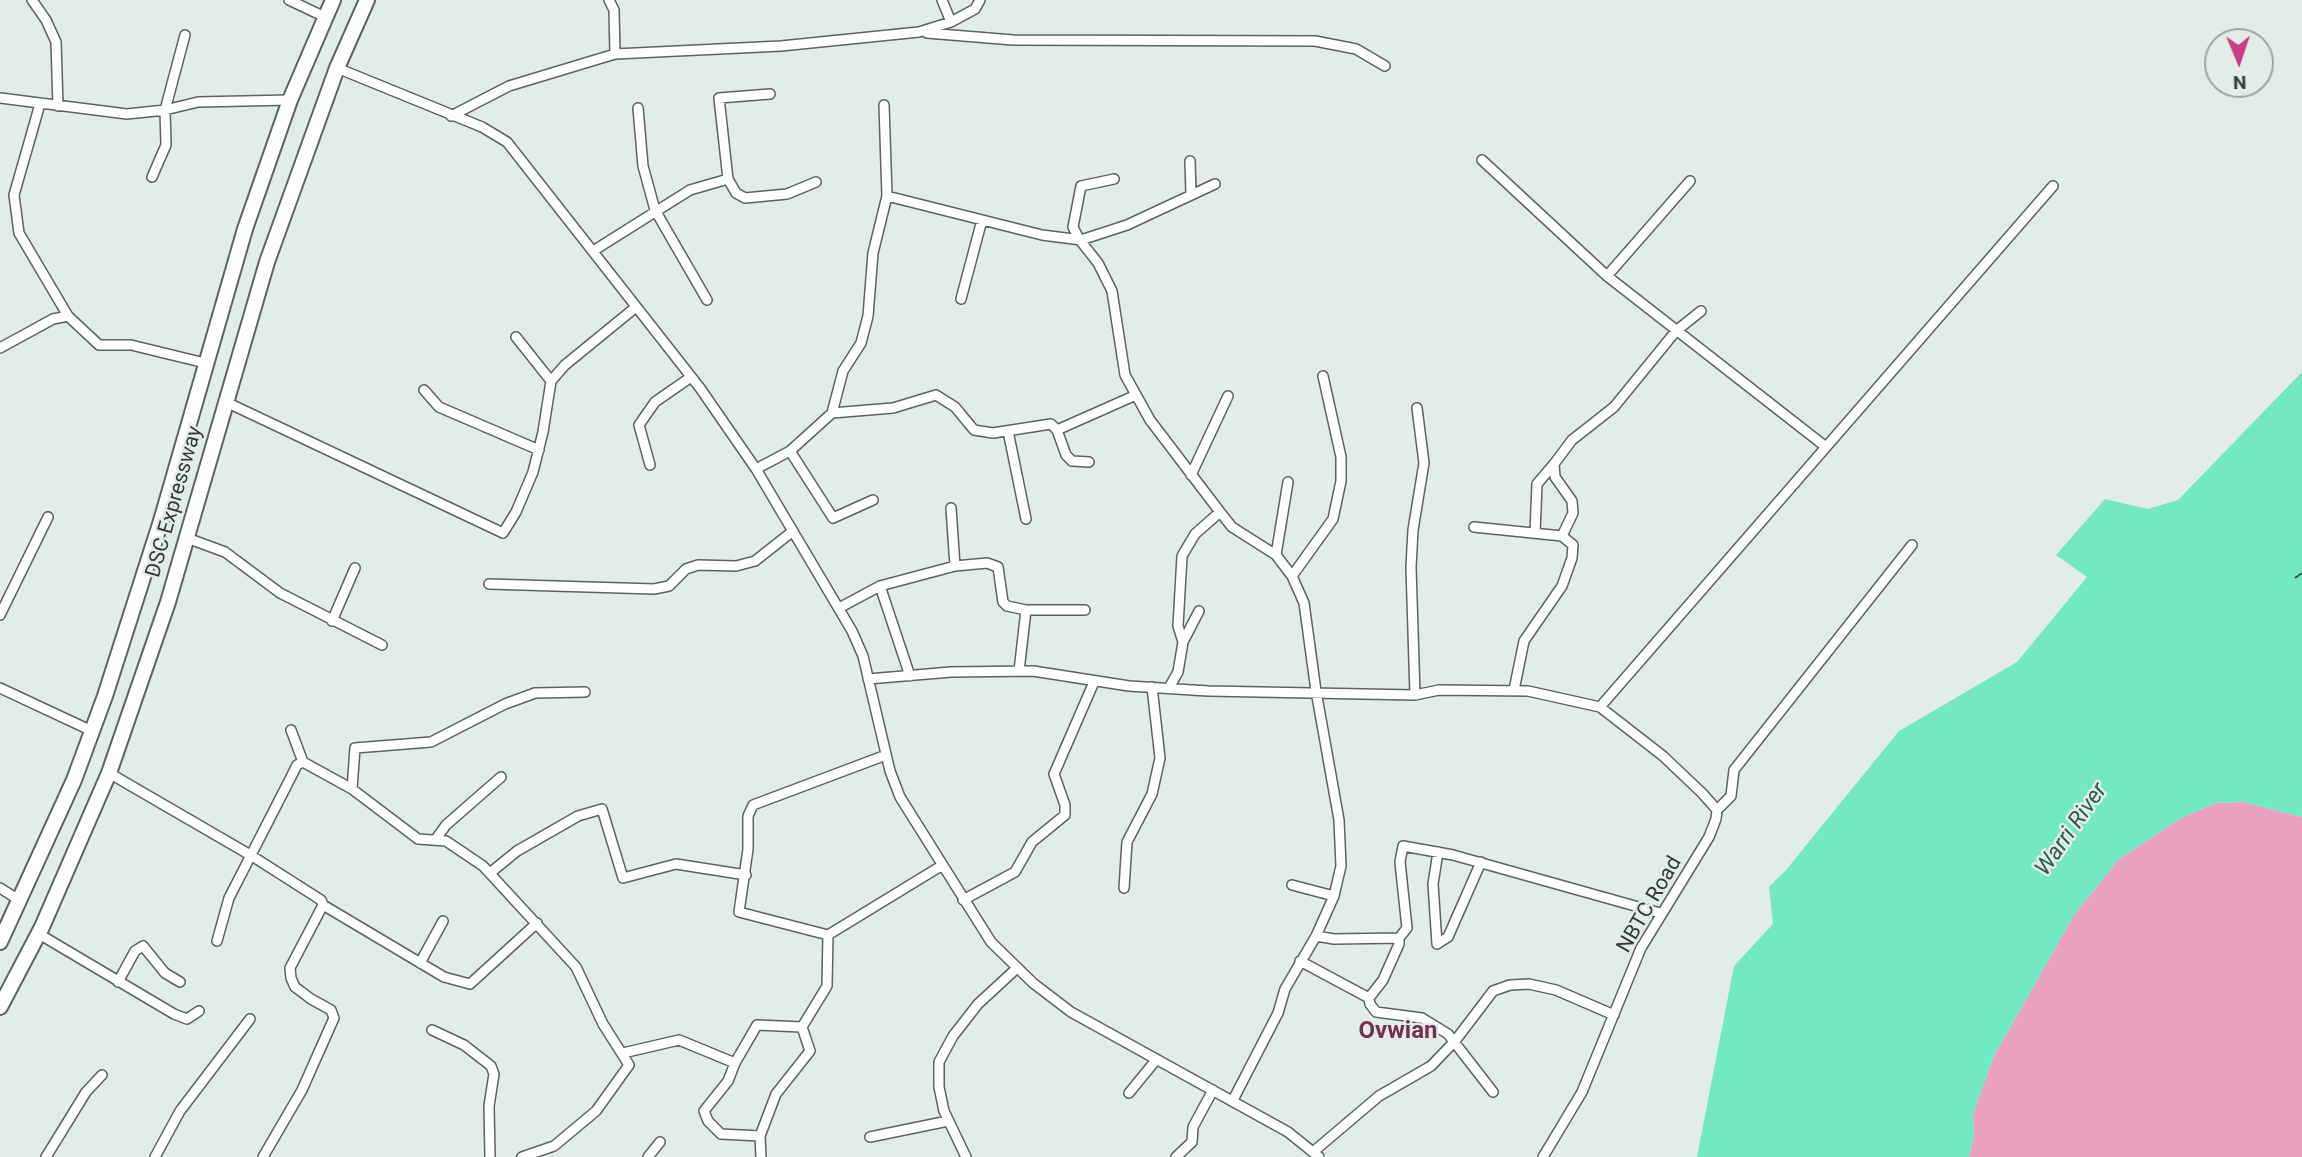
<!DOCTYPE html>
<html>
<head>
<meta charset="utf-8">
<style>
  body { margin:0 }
  #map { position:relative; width:2302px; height:1157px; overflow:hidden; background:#e2ece8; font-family:Roboto,sans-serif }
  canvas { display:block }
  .north { position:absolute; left:2204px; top:28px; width:70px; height:70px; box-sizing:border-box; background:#e2ece8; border:2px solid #9ea5a2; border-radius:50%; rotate:178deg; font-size:19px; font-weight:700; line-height:28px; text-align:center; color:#373a39 }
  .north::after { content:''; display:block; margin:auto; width:24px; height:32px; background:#c54084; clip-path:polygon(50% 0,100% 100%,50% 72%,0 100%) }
</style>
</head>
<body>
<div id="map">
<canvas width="2302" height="1157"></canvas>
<div class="north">N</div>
</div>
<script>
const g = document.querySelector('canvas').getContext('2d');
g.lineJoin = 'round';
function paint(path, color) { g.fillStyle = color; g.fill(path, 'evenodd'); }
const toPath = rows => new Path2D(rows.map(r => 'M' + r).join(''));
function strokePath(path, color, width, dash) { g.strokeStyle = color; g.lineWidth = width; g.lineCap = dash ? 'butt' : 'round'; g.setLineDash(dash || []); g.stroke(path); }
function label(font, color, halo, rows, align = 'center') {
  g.font = font + ' Roboto,sans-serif'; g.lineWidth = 5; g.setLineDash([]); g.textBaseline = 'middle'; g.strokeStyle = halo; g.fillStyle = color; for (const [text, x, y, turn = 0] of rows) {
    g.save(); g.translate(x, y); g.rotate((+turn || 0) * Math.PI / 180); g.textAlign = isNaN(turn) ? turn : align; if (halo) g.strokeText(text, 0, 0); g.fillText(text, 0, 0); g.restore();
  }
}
paint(toPath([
  [2243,802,2302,817,2302,1157,1969,1157,1974,1137,1973,1113,1994,1056,2074,915,2119,859,2181,818,2216,803]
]), '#eaa1bf');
paint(toPath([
  [2302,372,2302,817,2243,802,2216,803,2181,818,2119,859,2074,915,1994,1056,1973,1113,1974,1137,1969,1157,1697,1157,1734,966,1773,924,1769,887,1786,870,1899,731,2017,662,2087,577,2056,555,2105,499,2148,509,2178,500]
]), '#72e9c2');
strokePath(toPath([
  [2295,578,2302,573]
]), '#2b5d4c', 2, [9, 7]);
const street = toPath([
  [32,0,46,20,56,42,58,106],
  [289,0,325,17],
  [609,0,614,10,615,54],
  [942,0,951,22],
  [927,33,1013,40,1315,41,1356,49,1385,66],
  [337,68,482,127,507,142,700,388,756,469,852,631,863,656,890,771,900,797,991,942,1033,983,1071,1012,1288,1132,1319,1157],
  [770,94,719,98,728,179,736,193,745,198,787,194,816,182],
  [0,98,127,114,165,110,198,102,290,100],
  [40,104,14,195,19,233,68,316],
  [638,108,643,166,655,210,707,300],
  [451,116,509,86,615,54,781,46,919,32,951,22,975,9,980,0],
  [1482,160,1607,276,1826,447],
  [1190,161,1191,194],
  [152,177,166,145,165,110,185,35],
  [1114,179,1081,186,1073,227,1079,239,1098,263,1112,291,1125,375,1150,420,1220,512,1232,527,1276,555,1292,576,1304,603,1316,691,1339,820,1341,866,1334,896,1316,936,1285,989,1278,1013,1233,1100],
  [887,196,1042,235,1081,240,1127,225,1215,184],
  [593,251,690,190,728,179],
  [1607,276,1690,181],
  [961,299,982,220],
  [516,337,551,381],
  [0,348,53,319,68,316,99,345,131,345,205,363],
  [424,390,439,407,539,450],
  [226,402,503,533,516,512,533,472,543,432,551,381,565,365,636,307],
  [832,413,843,371,861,343,868,316,873,253,887,196,884,105],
  [1057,430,1136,395],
  [1008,431,1026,519],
  [790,451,833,518,873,500],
  [650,465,639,425,655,402,691,377],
  [756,469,790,451,832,413,893,408,936,395,955,407,974,430,993,433,1051,424,1057,430,1066,455,1072,461,1089,462],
  [1191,475,1228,396],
  [951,508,955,566],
  [1474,527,1562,536,1573,545,1572,558,1562,586,1524,641,1514,690],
  [1535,533,1537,484,1554,464],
  [1562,536,1573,513,1572,501,1555,477,1554,464,1572,440,1614,407,1676,331,1701,311],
  [187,538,225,552,280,593,382,645],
  [1276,555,1288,482],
  [1292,576,1333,519,1341,481,1341,457,1323,376],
  [489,584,654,589,669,586,686,569,698,565,736,566,755,561,793,531],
  [880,586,910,676],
  [839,608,880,586,955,566,987,563,998,567,1003,602,1007,606,1026,610],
  [0,615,48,517],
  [332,621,355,568],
  [1183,642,1199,611],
  [1019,671,1026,610,1085,610],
  [868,679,951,672,1033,671,1129,686,1208,691,1415,695,1439,690,1528,691,1600,707,1663,756,1702,793,1717,810,1716,819,1709,837,1641,948,1582,1092,1543,1157],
  [1170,686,1178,672,1183,642,1178,626,1182,556,1195,534,1220,512],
  [0,688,92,731],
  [1415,695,1411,567,1413,530,1424,463,1417,408],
  [1600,707,2053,186],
  [291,730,303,762],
  [886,755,753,805,748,816,748,849,739,912,828,935,941,866],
  [109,773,252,856,321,900,323,905,290,968,291,978,295,987,311,999,331,1010,334,1018,302,1090,263,1157],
  [352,789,355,748,431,742,505,704,535,693,585,692],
  [1717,810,1731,796,1734,770,1912,545],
  [436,839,446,825,501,777],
  [1438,852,1433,884,1437,944,1448,937,1481,862],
  [490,873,517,851,578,816,602,809,623,878,676,864,746,875],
  [1292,885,1334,896],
  [0,888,19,900],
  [1124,888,1127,842,1152,794,1160,758,1152,687],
  [963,900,1015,872,1032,842,1065,815,1065,805,1054,774,1094,682],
  [323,905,444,977,470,984,537,923],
  [39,934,174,1014,187,1019,199,1011],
  [1316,936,1334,939,1399,938],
  [217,941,229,898,290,779,297,765,303,762,352,789,418,839,446,841,483,866,576,967,603,1024,629,1065,596,1111,554,1146,522,1157],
  [1300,961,1369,998],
  [420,963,443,921],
  [118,982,135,951,143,946,165,973,180,982],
  [432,1030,464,1045,491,1066,494,1074,489,1106,490,1157],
  [623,1053,679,1040,735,1063],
  [1493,1092,1448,1034,1422,1018,1376,1012,1370,1004,1369,998,1383,980,1399,944,1399,938,1407,928,1400,862,1403,846,1453,855,1660,913],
  [1129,1093,1156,1060],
  [760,1136,721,1134,708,1121,704,1111,728,1081,735,1063,757,1025,802,1027],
  [870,1137,948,1121],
  [1313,1152,1379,1096,1431,1066,1455,1041,1493,991,1510,985,1529,984,1556,990,1614,1015],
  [46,1157,86,1092,102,1075],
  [155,1157,180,1111,250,1019],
  [648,1157,660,1142],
  [761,1157,760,1136,776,1094,810,1051,802,1027,827,986,828,935],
  [966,1157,944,1111,939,1087,939,1062,953,1036,978,1004,1017,968],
  [1176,1157,1192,1142,1193,1127,1213,1090]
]);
const primary = toPath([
  [0,942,74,780,105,696,161,521,245,229,290,100,333,0],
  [0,1007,42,927,109,773,168,602,267,262,337,68,367,0]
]);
strokePath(street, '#5c6460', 12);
strokePath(primary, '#5c6460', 18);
strokePath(street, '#fff', 9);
strokePath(primary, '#fff', 14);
label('21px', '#373a39', '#e2ece8', [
  ["DSC Expressway",175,502,-74],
  ["NBTC Road",1650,905,-60]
]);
label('italic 23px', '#2b5d4c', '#e2ece8', [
  ["Warri River",2072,830,-55]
]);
label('bold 24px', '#743251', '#e2ece8', [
  ["Ovwian",1398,1032]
]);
</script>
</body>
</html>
